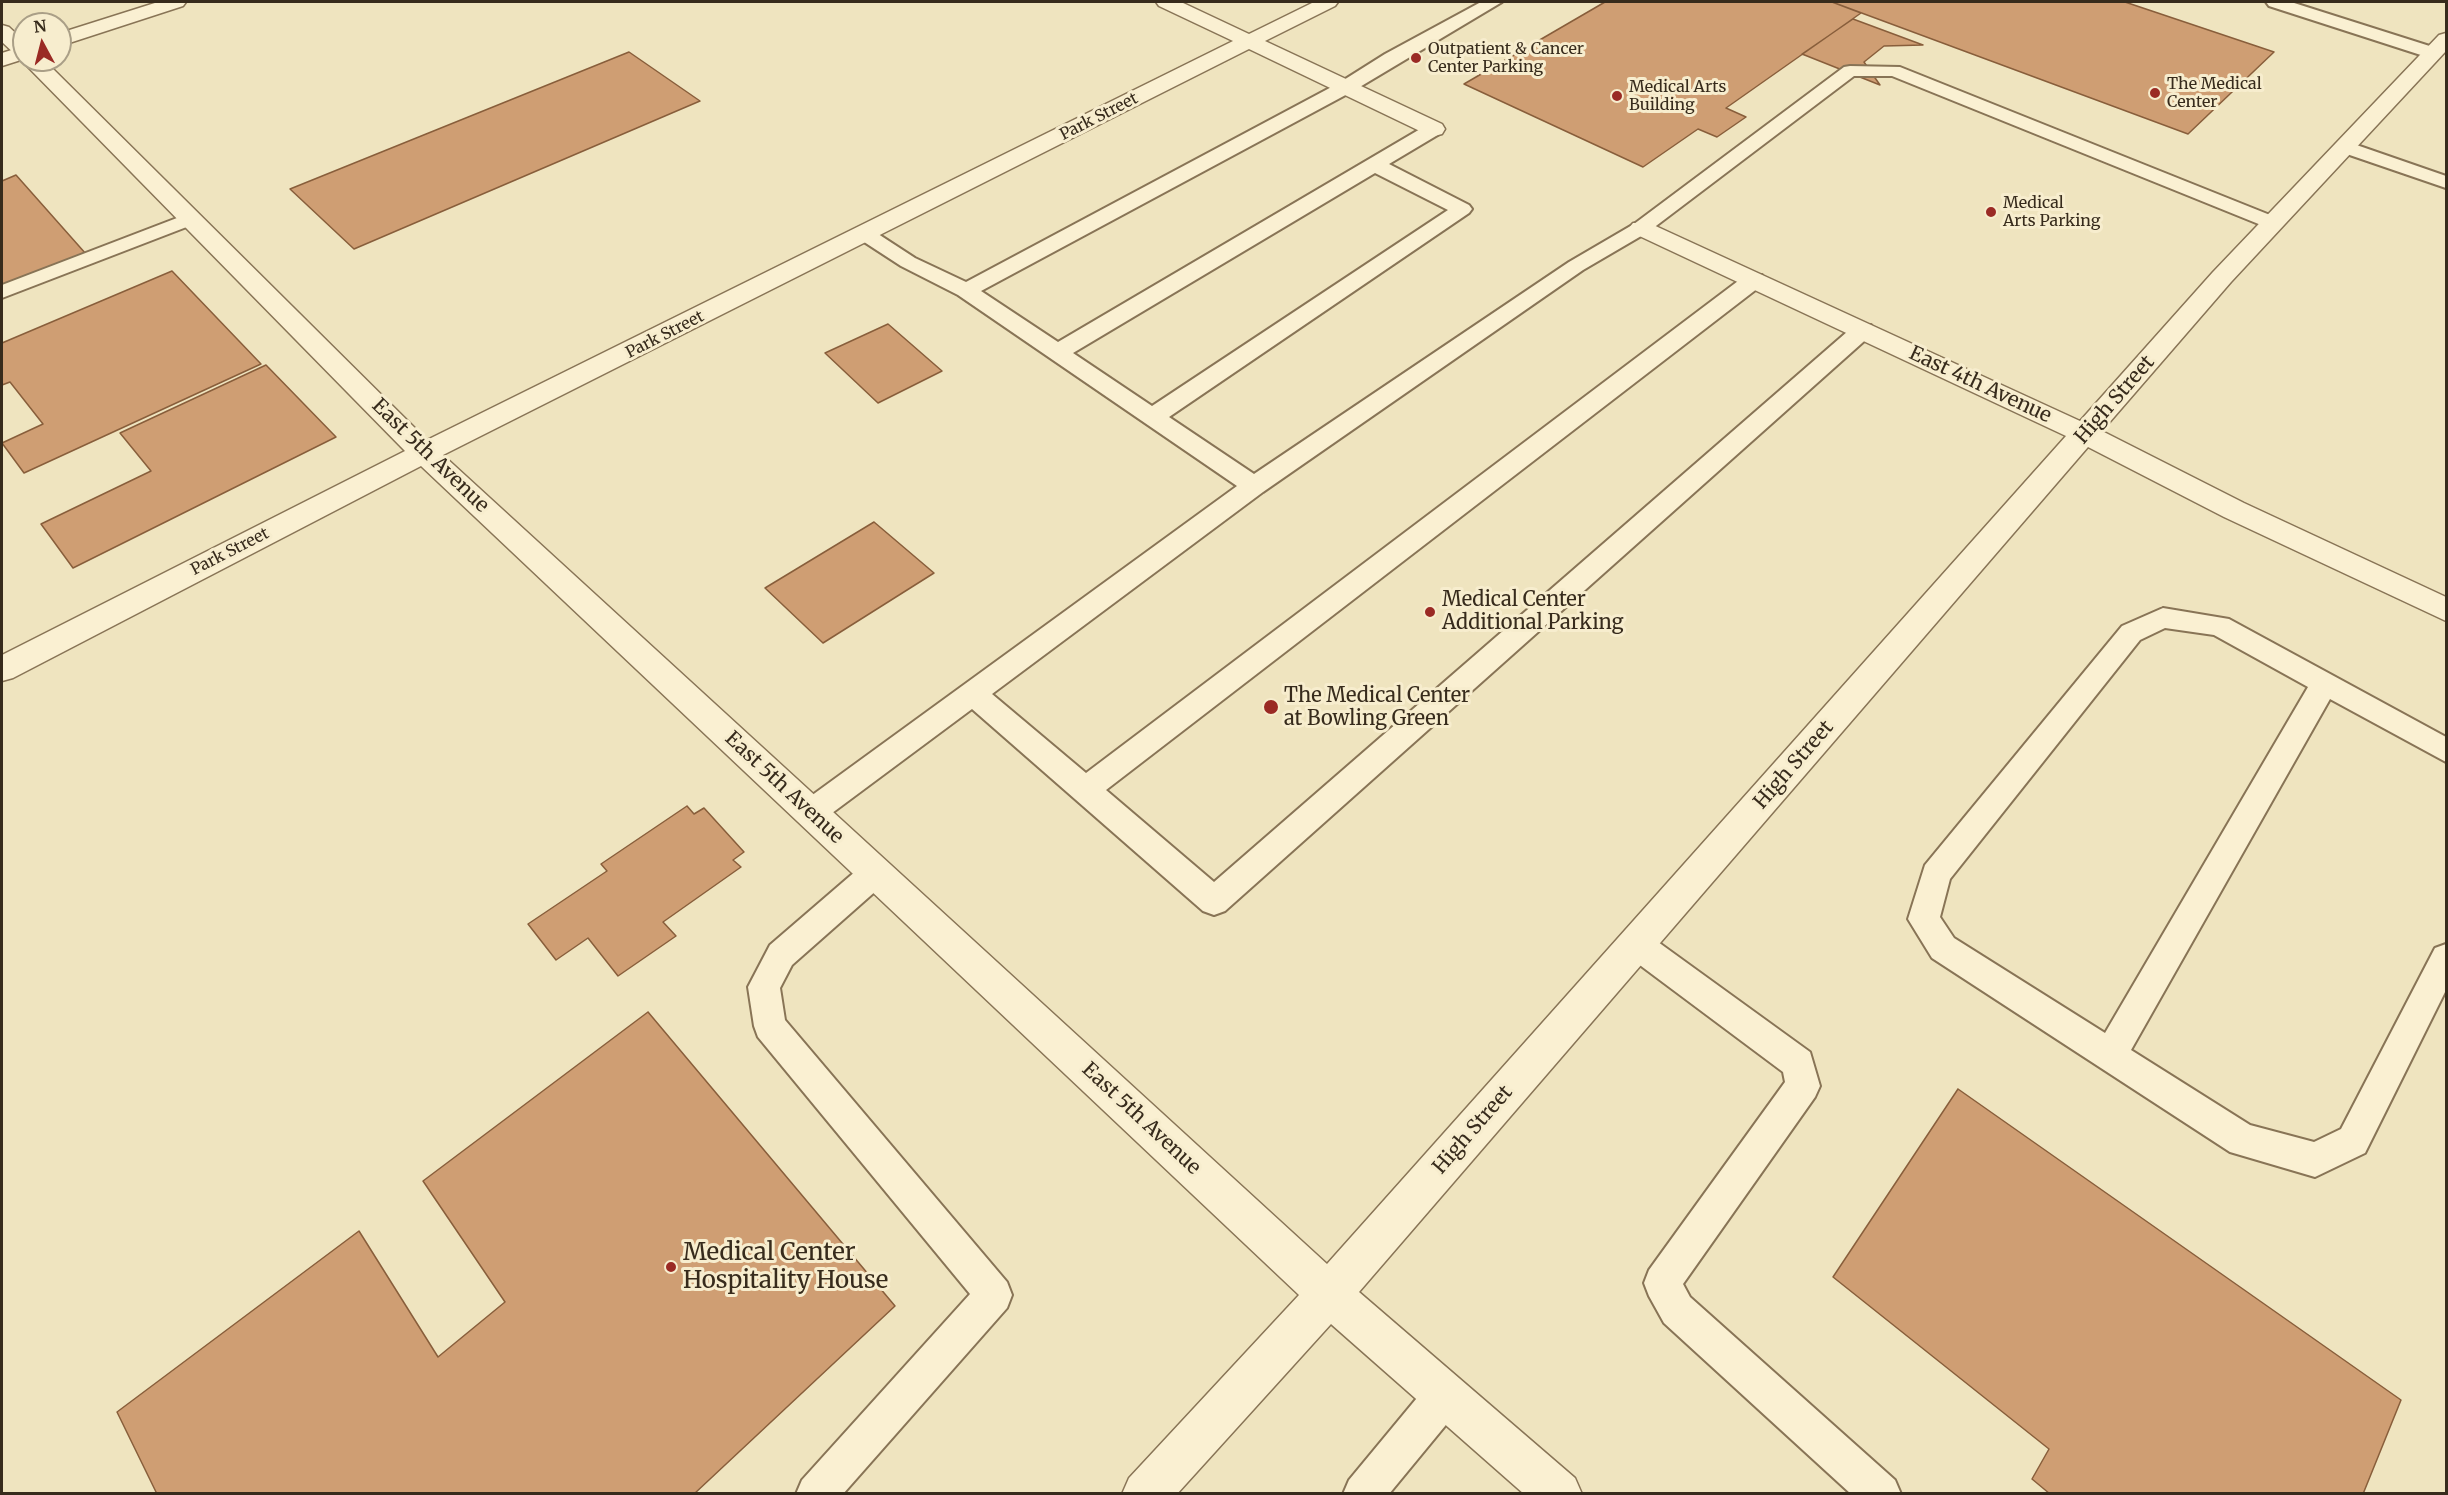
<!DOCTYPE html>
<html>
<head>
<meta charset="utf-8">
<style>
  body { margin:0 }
  #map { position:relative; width:2448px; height:1495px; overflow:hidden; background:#efe4bf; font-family:Merriweather,serif }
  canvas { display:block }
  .frame { position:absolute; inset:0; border:3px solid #372b1c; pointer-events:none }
  .north { position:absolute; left:12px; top:12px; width:60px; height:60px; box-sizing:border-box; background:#f7edce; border:2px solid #aa9f87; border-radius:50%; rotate:353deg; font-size:16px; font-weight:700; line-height:24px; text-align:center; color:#372b1c }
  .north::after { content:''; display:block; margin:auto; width:21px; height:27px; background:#9a2a24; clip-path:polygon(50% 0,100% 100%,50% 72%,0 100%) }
</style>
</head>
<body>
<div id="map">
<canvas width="2448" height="1495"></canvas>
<div class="frame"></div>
<div class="north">N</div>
</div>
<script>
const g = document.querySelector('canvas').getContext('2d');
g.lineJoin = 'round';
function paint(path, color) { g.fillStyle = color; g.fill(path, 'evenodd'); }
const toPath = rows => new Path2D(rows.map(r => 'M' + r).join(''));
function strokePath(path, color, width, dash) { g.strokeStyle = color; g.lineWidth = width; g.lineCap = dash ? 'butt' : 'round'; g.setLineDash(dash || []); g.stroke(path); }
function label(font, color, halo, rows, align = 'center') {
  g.font = font + ' Merriweather,serif'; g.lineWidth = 6; g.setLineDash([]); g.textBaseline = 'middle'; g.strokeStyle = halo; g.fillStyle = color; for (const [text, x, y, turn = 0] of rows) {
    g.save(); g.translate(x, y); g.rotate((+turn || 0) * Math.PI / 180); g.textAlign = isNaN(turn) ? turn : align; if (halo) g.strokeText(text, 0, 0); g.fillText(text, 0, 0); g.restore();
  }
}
const building = toPath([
  [1605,2,1832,2,1861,13,1726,108,1746,117,1717,137,1698,129,1643,167,1464,84,1605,2],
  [1832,2,2125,2,2274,52,2188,134,1832,2],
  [1853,19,1923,45,1884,46,1864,62,1880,85,1802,54,1853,19],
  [629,52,700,101,354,249,290,189,629,52],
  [16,175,86,254,2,288,2,181,16,175],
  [172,271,261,364,24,473,2,443,43,424,10,382,2,385,2,343,172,271],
  [888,324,942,371,878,403,825,353,888,324],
  [266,365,336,437,73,568,41,524,151,471,120,433,266,365],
  [874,522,934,573,823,643,765,588,874,522],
  [687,806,694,814,704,808,744,852,733,860,741,867,663,922,676,936,618,976,588,938,556,960,528,924,607,871,601,864,687,806],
  [648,1012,895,1306,694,1494,157,1494,117,1412,359,1231,438,1357,505,1302,423,1181,648,1012],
  [1958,1089,2401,1400,2363,1494,2050,1494,2032,1479,2049,1449,1833,1277,1958,1089]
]);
paint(building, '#cf9e73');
strokePath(building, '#885e3b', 1.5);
const service = toPath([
  [1481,2,1502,2,1353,91,981,291,1058,342,1427,125,1441,125,1444,129,1441,133,1389,164,1469,205,1472,209,1469,213,1169,417,1254,474,1569,262,1634,224,1844,67,1850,66,1900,67,2280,219,2283,223,2280,227,2266,227,1892,76,1854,76,1648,232,1583,270,1263,492,992,694,1086,773,1746,275,1762,275,1765,280,1762,285,1106,790,1214,882,1855,325,1871,325,1874,330,1871,335,1225,911,1214,915,1203,911,972,709,820,822,810,825,800,822,795,813,800,804,1237,486,958,295,901,266,858,238,855,234,858,230,872,230,915,258,966,282,1339,83,1385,54,1481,2],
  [1375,173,1448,210,1152,406,1073,353,1375,173],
  [2266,2,2291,2,2439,49,2442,53,2433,58,2427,57,2269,6,2266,2],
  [2345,141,2446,176,2446,188,2338,151,2335,147,2345,141],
  [190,213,197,215,200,219,197,223,2,298,2,285,190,213],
  [2163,608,2229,619,2446,737,2446,762,2330,699,2131,1050,2250,1125,2314,1142,2341,1129,2435,948,2446,944,2446,990,2365,1153,2315,1177,2230,1152,1932,958,1908,919,1925,865,2122,626,2163,608],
  [2165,628,2214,635,2308,687,2105,1033,1954,938,1940,917,1950,879,2140,640,2165,628],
  [875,860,886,864,890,873,886,882,792,965,780,988,785,1020,1007,1282,1012,1295,1007,1308,843,1494,796,1494,802,1480,970,1294,758,1037,754,1026,748,987,770,945,864,864,875,860],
  [1636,930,1647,934,1810,1052,1820,1086,1815,1097,1683,1284,1690,1297,1895,1480,1901,1494,1851,1494,1664,1323,1649,1296,1644,1283,1649,1270,1785,1082,1783,1072,1625,954,1620,944,1625,934,1636,930],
  [1445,1376,1459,1381,1464,1395,1459,1409,1389,1494,1343,1494,1349,1480,1431,1381,1445,1376]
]);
const minor = toPath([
  [1156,2,1181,2,1249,34,1314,2,1338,2,1335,6,1265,41,1442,124,1445,129,1442,134,1434,136,1426,134,1249,49,443,455,1327,1264,2066,436,1633,233,1629,228,1633,223,1649,223,2080,421,2213,272,2439,35,2446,33,2446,51,2231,282,2102,431,2244,503,2446,597,2446,621,2224,517,2088,447,1359,1292,1575,1478,1582,1494,1524,1494,1331,1324,1177,1494,1122,1494,1129,1478,1299,1295,421,466,13,678,2,681,2,655,405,451,25,64,23,58,17,56,2,42,2,25,9,27,24,41,24,60,44,60,427,440,1233,41,1159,6,1156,2]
]);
const tertiary = toPath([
  [158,2,186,2,183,6,60,46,60,33,158,2],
  [24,46,24,59,2,66,2,53,24,46]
]);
strokePath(service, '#887456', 4);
strokePath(minor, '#887456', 3);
strokePath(tertiary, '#887456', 3);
paint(service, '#faf0d2');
paint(minor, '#faf0d2');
paint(tertiary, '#faf0d2');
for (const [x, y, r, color] of [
  [1416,58,6,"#9a2a24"],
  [2155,93,6,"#9a2a24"],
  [1617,96,6,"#9a2a24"],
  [1991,212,6,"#9a2a24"],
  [1430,612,6,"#9a2a24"],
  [1271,707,8,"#9a2a24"],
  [671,1267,6,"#9a2a24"]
]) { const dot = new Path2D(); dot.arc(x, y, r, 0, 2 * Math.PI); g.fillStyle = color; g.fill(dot); strokePath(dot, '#f7edce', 2); }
label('16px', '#372b1c', '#f7edce', [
  ["Outpatient & Cancer",1428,49],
  ["Center Parking",1428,67],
  ["The Medical",2167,84],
  ["Center",2167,102],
  ["Medical Arts",1629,87],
  ["Building",1629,105],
  ["Medical",2003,203],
  ["Arts Parking",2003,221]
], 'left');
label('16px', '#372b1c', '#f7edce', [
  ["Park Street",1099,117,-27],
  ["Park Street",665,335,-27],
  ["Park Street",230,552,-27]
]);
label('20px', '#372b1c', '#f7edce', [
  ["East 4th Avenue",1980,385,25],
  ["High Street",2115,400,-49],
  ["East 5th Avenue",430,456,44],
  ["High Street",1794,765,-49],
  ["East 5th Avenue",784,788,43],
  ["East 5th Avenue",1141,1119,43],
  ["High Street",1473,1130,-49]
]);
label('20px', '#372b1c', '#f7edce', [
  ["Medical Center",1442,600],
  ["Additional Parking",1442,623],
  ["The Medical Center",1284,696],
  ["at Bowling Green",1284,719]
], 'left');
label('24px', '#372b1c', '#f7edce', [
  ["Medical Center",683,1253],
  ["Hospitality House",683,1281]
], 'left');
</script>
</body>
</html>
